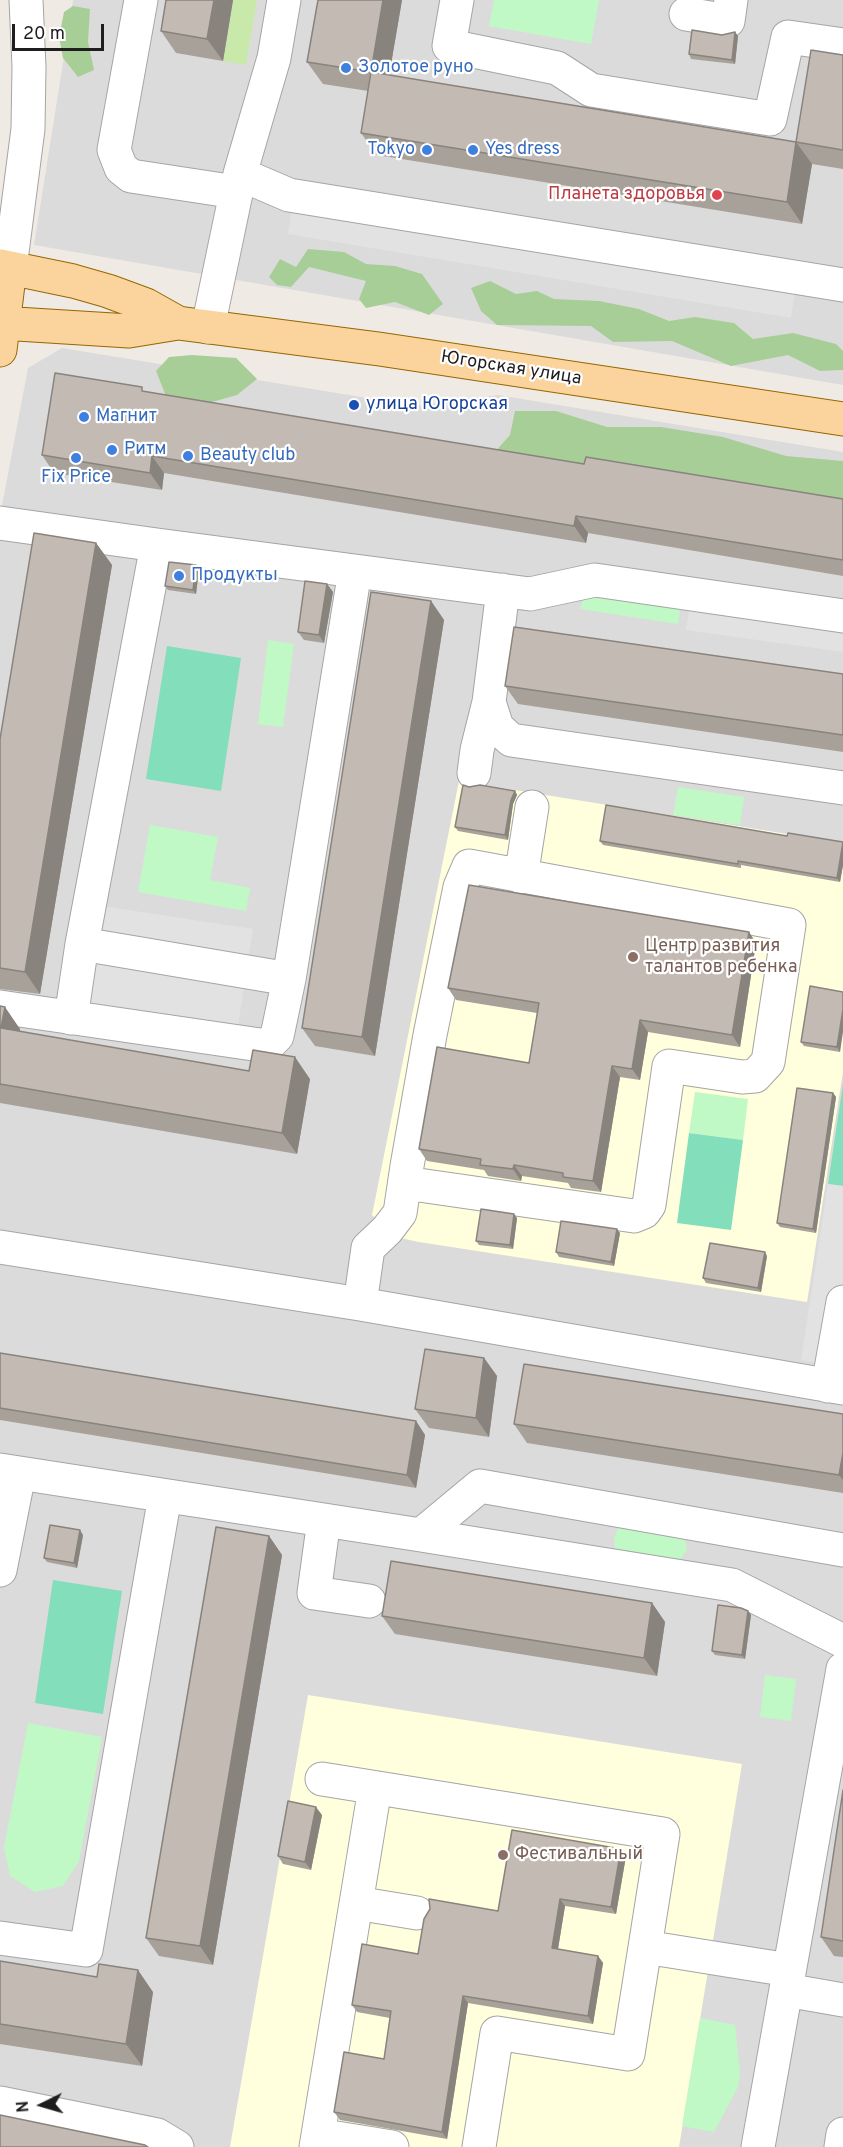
<!DOCTYPE html>
<html>
<head>
<meta charset="utf-8">
<style>
  body { margin:0 }
  #map { position:relative; width:843px; height:2147px; overflow:hidden; background:#efebe4; font-family:Overpass,sans-serif }
  canvas { display:block }
  .north { position:absolute; left:12px; top:2075px; width:60px; height:60px; -webkit-text-stroke:4px #fff; paint-order:stroke; rotate:265deg; font-size:16px; font-weight:700; line-height:24px; text-align:center; color:#1e1e1e }
  .north::after { content:''; display:block; margin:auto; width:21px; height:27px; background:#1e1e1e; clip-path:polygon(50% 0,100% 100%,50% 72%,0 100%) }
  .scale { position:absolute; left:12px; top:24px; width:92px; height:27px; box-sizing:border-box; border:3px solid #1e1e1e; border-top:0; padding-left:8px; font-size:18px; line-height:21px; white-space:nowrap; color:#1e1e1e; -webkit-text-stroke:4px #fff; paint-order:stroke }
</style>
</head>
<body>
<div id="map">
<canvas width="843" height="2147"></canvas>
<div class="north">N</div>
<div class="scale">20 m</div>
</div>
<script>
const g = document.querySelector('canvas').getContext('2d');
g.lineJoin = 'round';
function paint(path, color) { g.fillStyle = color; g.fill(path, 'evenodd'); }
const toPath = rows => new Path2D(rows.map(r => 'M' + r).join(''));
function strokePath(path, color, width, dash) { g.strokeStyle = color; g.lineWidth = width; g.lineCap = dash ? 'butt' : 'round'; g.setLineDash(dash || []); g.stroke(path); }
function label(font, color, halo, rows, align = 'center') {
  g.font = font + ' Overpass,sans-serif'; g.lineWidth = 4.5; g.setLineDash([]); g.textBaseline = 'middle'; g.strokeStyle = halo; g.fillStyle = color; for (const [text, x, y, turn = 0] of rows) {
    g.save(); g.translate(x, y); g.rotate((+turn || 0) * Math.PI / 180); g.textAlign = isNaN(turn) ? turn : align; if (halo) g.strokeText(text, 0, 0); g.fillText(text, 0, 0); g.restore();
  }
}
paint(toPath([
  [73,0,843,0,843,385,34,245],
  [62,348,416,406,498,395,843,452,843,2147,0,2147,0,516,28,368]
]), '#dcdbdb');
paint(toPath([
  [459,781,843,843,843,1072,807,1302,419,1242,396,1237,372,1215],
  [308,1695,742,1764,679,2147,230,2147]
]), '#ffd');
paint(toPath([
  [233,0,257,0,246,65,223,61]
]), '#c8e9aa');
paint(toPath([
  [73,6,90,9,88,42,94,70,78,77,63,58,59,37,64,12],
  [308,249,344,252,366,264,395,266,422,274,443,304,429,315,395,302,366,308,359,299,366,281,309,267,291,287,277,285,269,277,280,259,296,267],
  [490,281,516,294,537,291,554,299,599,301,639,309,669,321,695,317,734,323,753,339,793,333,836,344,843,351,843,370,820,371,788,355,731,366,672,341,613,342,591,326,497,325,481,311,471,288],
  [192,355,236,358,257,379,237,395,205,404,166,396,156,371,169,357],
  [515,411,556,411,607,427,661,427,723,437,786,456,843,461,843,514,485,463,510,435]
]), '#a8ce98');
paint(toPath([
  [494,0,599,0,591,44,489,26],
  [618,592,681,602,678,624,580,609,584,596],
  [268,640,294,644,283,727,258,724],
  [678,787,744,797,740,825,673,815],
  [150,825,218,837,210,880,250,888,246,911,138,892],
  [695,1092,748,1099,743,1140,689,1133],
  [619,1526,683,1534,687,1550,679,1561,624,1560,615,1549,614,1538],
  [765,1675,796,1679,791,1721,760,1717],
  [28,1723,102,1737,79,1861,63,1886,35,1892,10,1876,4,1847],
  [700,2018,735,2025,740,2073,738,2087,714,2132,682,2126]
]), '#c0f9c5');
paint(toPath([
  [167,646,241,658,221,791,146,779],
  [843,1084,843,1186,828,1184],
  [689,1133,743,1140,731,1230,677,1223],
  [53,1580,122,1591,103,1714,35,1703]
]), '#82debb');
paint(toPath([
  [296,182,799,266,791,318,288,234],
  [690,604,843,625,843,652,686,630],
  [102,906,253,929,233,1058,83,1035],
  [828,1184,843,1186,843,1366,801,1360]
]), '#e2e2e2');
const minor = toPath([
  [141,0,114,150,121,168,131,176,236,192],
  [457,0,449,46,557,68,591,90,770,119,788,37,843,45],
  [686,14,728,21,731,0],
  [240,174,289,195,843,285],
  [10,268,28,129,29,67,26,0],
  [208,327,240,174,274,58,284,0],
  [0,523,157,545,530,594,595,580,843,616],
  [503,590,489,702,497,727,511,740,843,788],
  [474,773,477,750,489,702],
  [521,877,532,807],
  [82,944,289,979],
  [0,1007,267,1046,277,1036,289,979,355,571],
  [71,1018,82,944,157,545],
  [0,1247,360,1304,843,1388],
  [360,1304,368,1248,387,1230,400,1213,407,1166,430,1035,460,887,469,866,789,925,768,1062,755,1076,742,1077,669,1066,649,1205,644,1212,634,1216,405,1183],
  [828,1386,843,1302],
  [0,1470,421,1535,480,1486,843,1550],
  [324,1520,314,1593,369,1601],
  [421,1535,732,1585,843,1641],
  [0,1570,19,1474],
  [322,1779,663,1834,628,2054,497,2033,479,2147],
  [356,1903,417,1913],
  [0,1938,86,1950,165,1496],
  [645,1947,789,1970],
  [786,1990,843,2000],
  [0,2103,157,2135,177,2147],
  [318,2135,392,2147],
  [316,2147,375,1788],
  [758,2147,843,1669],
  [841,2147,843,2134]
]);
const major = toPath([
  [0,266,73,281,108,291,146,305,178,323],
  [0,323,129,331,178,323,379,349,843,419],
  [0,350,10,268]
]);
strokePath(minor, '#a5a5a5', 35);
strokePath(major, '#966601', 35);
strokePath(minor, '#fff', 33);
strokePath(major, '#fbd39c', 33);
paint(toPath([
  [166,0,233,0,223,61,176,53,161,31],
  [402,0,389,75,796,142,843,55,843,169,812,164,802,224,377,155,361,133,368,91,323,84,307,62],
  [735,32,738,36,735,64,691,59,689,54,722,35],
  [145,392,584,464,843,499,843,576,588,533,586,543,164,473,162,490,54,473,42,455],
  [96,543,112,565,40,994,0,989,0,739],
  [199,569,196,594,168,590,165,586],
  [327,584,333,592,324,643,304,640,298,632],
  [431,601,444,620,375,1056,315,1046,302,1028],
  [843,674,843,752,518,704,505,686],
  [469,787,515,791,517,795,513,804,508,840,458,831,455,827],
  [787,836,843,842,843,865,840,882,741,865,741,868,603,845,600,841],
  [749,932,756,943,740,1047,648,1032,640,1080,620,1077,601,1192,571,1188,568,1183,522,1176,521,1181,488,1176,484,1170,427,1161,419,1149,529,1063,537,1013,456,1000,448,988],
  [843,992,840,1052,804,1046,801,1042],
  [0,1006,20,1029,20,1032,249,1071,310,1079,297,1154,0,1103],
  [833,1093,836,1097,816,1233,780,1227,777,1223],
  [517,1218,513,1249,479,1245,476,1241],
  [620,1233,614,1266,559,1257,556,1252],
  [767,1256,761,1292,706,1283,703,1278],
  [0,1353,416,1421,425,1435,416,1488,0,1420],
  [484,1358,497,1376,489,1437,429,1428,415,1409],
  [843,1414,843,1493,527,1443,514,1424],
  [83,1535,77,1568,47,1562,44,1558],
  [269,1536,282,1555,213,1965,159,1956,146,1938],
  [652,1603,665,1622,657,1676,395,1634,382,1616],
  [748,1611,751,1615,745,1659,715,1655,712,1651],
  [843,1790,843,1957,834,1956,821,1937],
  [322,1815,311,1870,283,1864,278,1856],
  [626,1856,616,1914,565,1906,558,1949,598,1956,603,1963,593,2024,468,2003,447,2139,340,2120,334,2112,384,2059,390,2018,357,2012,352,2005,418,1954,498,1911],
  [0,1961,153,1992,142,2066,0,2044]
]), '#a8a19a');
paint(toPath([
  [214,0,233,0,223,61,207,39],
  [383,0,402,0,386,94,371,72],
  [735,32,738,36,735,64,732,60],
  [796,142,812,164,802,224,787,202],
  [152,456,164,473,162,490,150,473],
  [576,516,588,533,586,543,574,526],
  [96,543,112,565,40,994,25,972],
  [196,565,199,569,196,594,193,590],
  [327,584,333,592,324,643,319,635],
  [431,601,444,620,375,1056,362,1037],
  [515,791,517,795,513,804,508,840,505,835,511,800],
  [843,844,843,865,840,882,837,878],
  [749,932,756,943,740,1047,732,1035],
  [5,1007,20,1029,16,1050,1,1028],
  [843,1009,843,1032,840,1052,837,1047],
  [640,1020,648,1032,640,1080,632,1069],
  [295,1057,310,1079,297,1154,282,1133],
  [612,1066,620,1077,601,1192,593,1181],
  [833,1093,836,1097,816,1233,813,1229],
  [514,1165,522,1176,521,1181,513,1169],
  [514,1214,517,1218,513,1249,510,1245],
  [617,1229,620,1233,614,1266,611,1262],
  [765,1252,767,1256,761,1292,758,1288],
  [484,1358,497,1376,489,1437,476,1418],
  [416,1421,425,1435,416,1488,407,1475],
  [843,1453,843,1480,839,1475],
  [80,1530,83,1535,77,1568,74,1563],
  [269,1536,282,1555,213,1965,200,1946],
  [652,1603,665,1622,657,1676,644,1658],
  [748,1611,751,1615,745,1659,742,1655],
  [316,1807,322,1815,311,1870,305,1862],
  [621,1849,626,1856,616,1914,611,1907],
  [560,1899,565,1906,557,1955,552,1948],
  [598,1956,603,1963,593,2024,588,2016],
  [138,1970,153,1992,142,2066,126,2044],
  [463,1996,468,2003,447,2139,442,2132]
]), '#88837d');
const building = toPath([
  [166,0,214,0,207,39,161,31,166,0],
  [318,0,383,0,371,72,307,62,318,0],
  [692,30,722,35,735,32,732,60,689,54,692,30],
  [811,50,843,55,843,150,796,142,811,50],
  [371,72,796,142,787,202,361,133,371,72],
  [55,373,142,387,142,391,584,464,586,457,843,499,843,560,576,516,574,526,152,456,150,473,42,455,55,373],
  [34,533,96,543,25,972,0,968,0,739,34,533],
  [169,562,196,565,193,590,165,586,169,562],
  [305,581,327,584,319,635,298,632,305,581],
  [371,592,431,601,362,1037,302,1028,371,592],
  [514,627,843,674,843,735,505,686,514,627],
  [463,785,469,787,480,785,515,791,511,800,505,835,455,827,463,785],
  [606,805,787,836,788,833,843,842,837,878,738,861,738,864,600,841,606,805],
  [469,885,749,932,732,1035,640,1020,632,1069,612,1066,593,1181,563,1177,563,1173,514,1165,513,1169,480,1165,481,1159,419,1149,437,1047,529,1063,539,1003,448,988,469,885],
  [810,986,843,992,843,1009,837,1047,801,1042,810,986],
  [0,1006,5,1007,1,1028,249,1071,253,1050,295,1057,282,1133,0,1084,0,1006],
  [797,1088,833,1093,813,1229,777,1223,797,1088],
  [481,1209,514,1214,510,1245,476,1241,481,1209],
  [561,1221,617,1229,611,1262,556,1252,561,1221],
  [710,1243,765,1252,758,1288,703,1278,710,1243],
  [425,1349,484,1358,476,1418,415,1409,425,1349],
  [0,1353,416,1421,407,1475,0,1408,0,1353],
  [524,1364,843,1414,843,1453,839,1475,514,1424,524,1364],
  [50,1525,80,1530,74,1563,44,1558,50,1525],
  [216,1527,269,1536,200,1946,146,1938,216,1527],
  [391,1561,652,1603,644,1658,382,1616,391,1561],
  [718,1605,741,1608,748,1611,742,1655,712,1651,718,1605],
  [843,1790,843,1941,821,1937,843,1790],
  [288,1801,316,1807,305,1862,278,1856,288,1801],
  [512,1830,621,1849,611,1907,560,1899,552,1948,598,1956,588,2016,463,1996,442,2132,334,2112,344,2052,384,2059,391,2011,352,2005,362,1944,418,1954,424,1919,430,1909,429,1899,498,1911,512,1830],
  [0,1961,97,1977,99,1964,138,1970,126,2044,0,2024,0,1961],
  [0,2115,145,2145,148,2147,0,2147,0,2115]
]);
paint(building, '#c3bbb3');
strokePath(building, '#88837d', 1.5);
for (const [x, y, r, color] of [
  [346,68,6,"#3f7fe0"],
  [427,150,6,"#3f7fe0"],
  [473,150,6,"#3f7fe0"],
  [717,195,6,"#e0444e"],
  [354,405,6,"#1a4fb4"],
  [84,417,6,"#3f7fe0"],
  [112,450,6,"#3f7fe0"],
  [188,456,6,"#3f7fe0"],
  [76,458,6,"#3f7fe0"],
  [179,576,6,"#3f7fe0"],
  [633,957,6,"#8d6e63"],
  [503,1855,6,"#8d6e63"]
]) { const dot = new Path2D(); dot.arc(x, y, r, 0, 2 * Math.PI); g.fillStyle = color; g.fill(dot); strokePath(dot, '#fff', 2); }
label('18px', '#366cbe', '#fff', [
  ["Золотое руно",358,68],
  ["Tokyo",415,150,"right"],
  ["Yes dress",485,150],
  ["Магнит",96,417],
  ["Ритм",124,450],
  ["Beauty club",200,456],
  ["Fix Price",76,478,"center"],
  ["Продукты",191,576]
], 'left');
label('18px', '#be3a42', '#fff', [
  ["Планета здоровья",705,195]
], 'right');
label('18px', '#1e1e1e', '#fff', [
  ["Югорская улица",511,369,9]
]);
label('18px', '#164399', '#fff', [
  ["улица Югорская",366,405]
], 'left');
label('18px', '#785e54', '#fff', [
  ["Центр развития",645,947],
  ["талантов ребенка",645,968],
  ["Фестивальный",515,1855]
], 'left');
</script>
</body>
</html>
